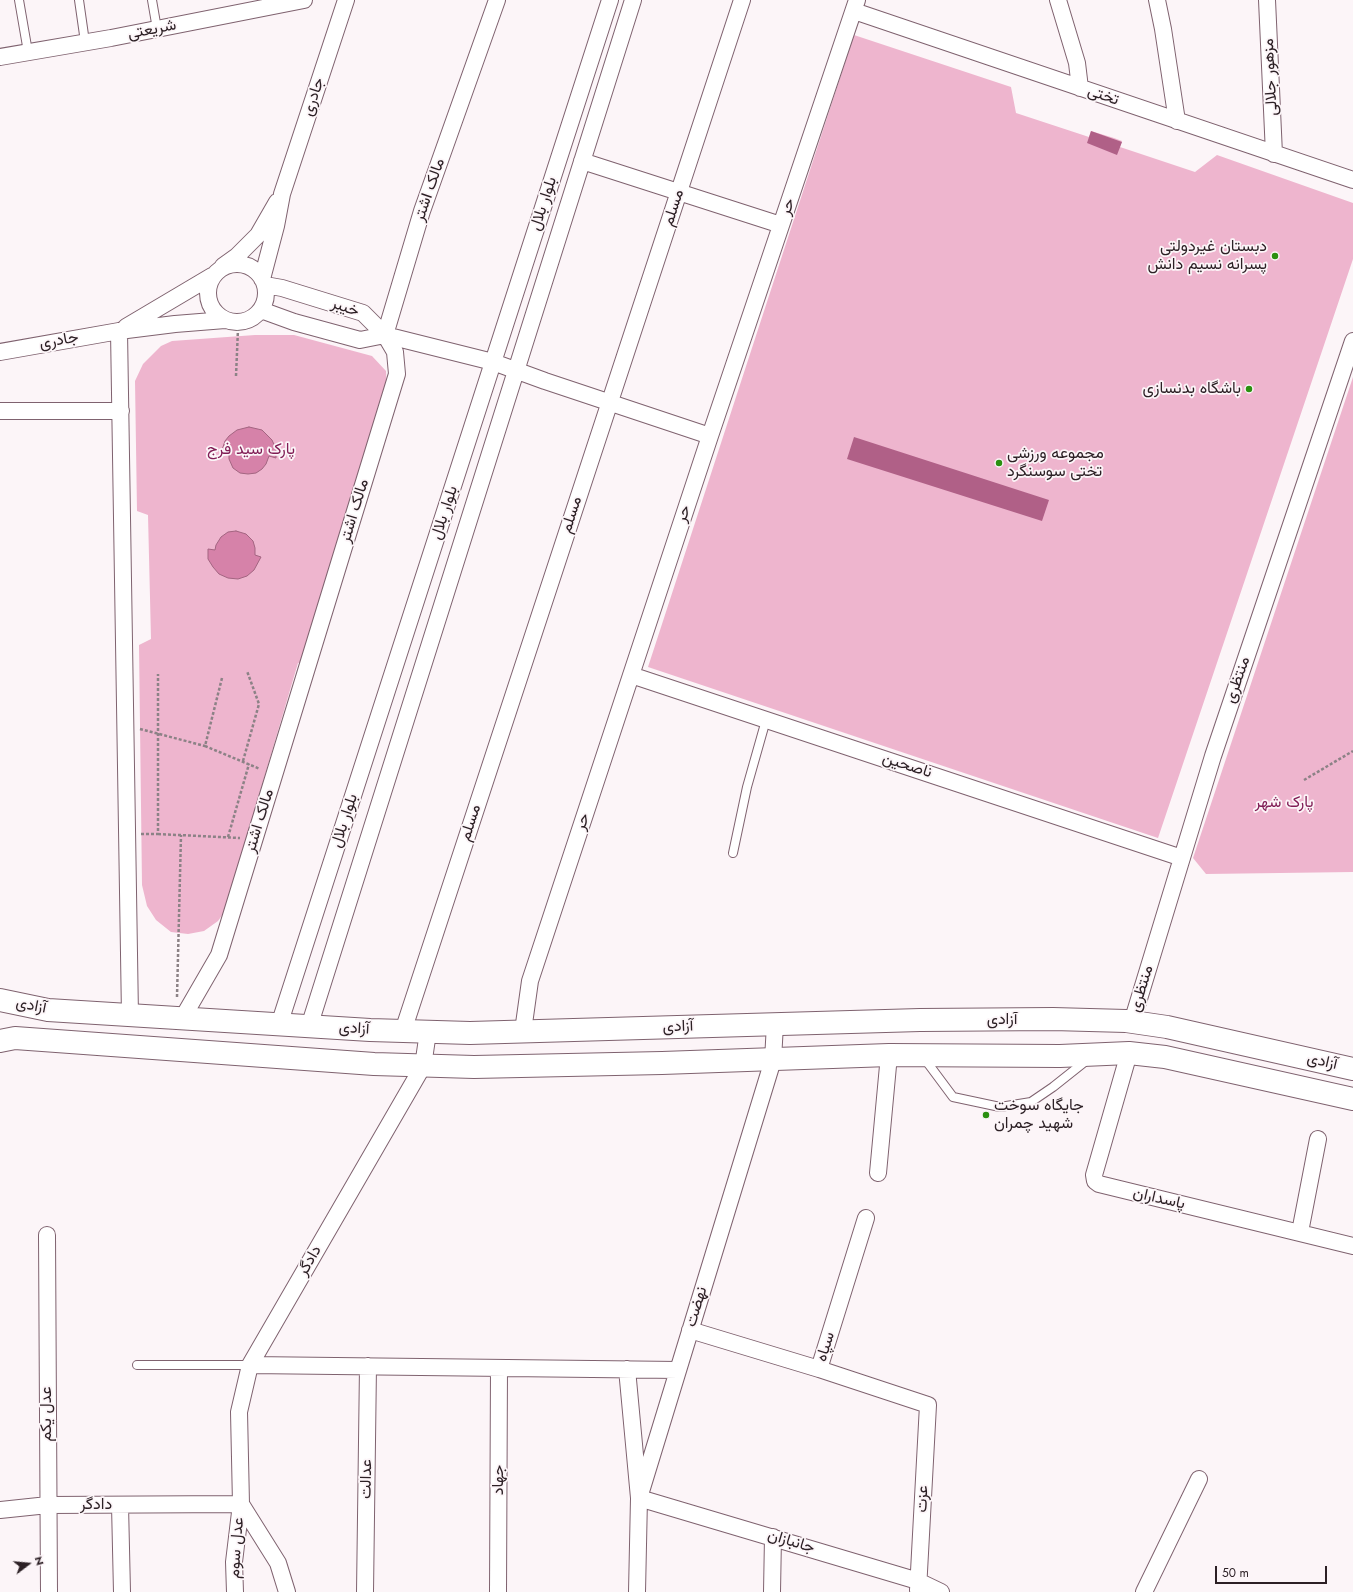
<!DOCTYPE html>
<html>
<head>
<meta charset="utf-8">
<style>
  body { margin:0 }
  #map { position:relative; width:1353px; height:1592px; overflow:hidden; background:#fcf5f8; font-family:Jost,sans-serif }
  canvas { display:block }
  .north { position:absolute; left:8px; top:1544px; width:40px; height:40px; -webkit-text-stroke:3px #fcf5f8; paint-order:stroke; rotate:74deg; font-size:11px; font-weight:700; line-height:16px; text-align:center; color:#2c2025 }
  .north::after { content:''; display:block; margin:auto; width:14px; height:18px; background:#2c2025; clip-path:polygon(50% 0,100% 100%,50% 72%,0 100%) }
  .scale { position:absolute; left:1215px; top:1566px; width:112px; height:18px; box-sizing:border-box; border:2px solid #2c2025; border-top:0; padding-left:5px; font-size:12px; line-height:14px; white-space:nowrap; color:#2c2025; -webkit-text-stroke:3px #fcf5f8; paint-order:stroke }
</style>
</head>
<body>
<div id="map">
<canvas width="1353" height="1592"></canvas>
<div class="north">N</div>
<div class="scale">50 m</div>
</div>
<script>
const g = document.querySelector('canvas').getContext('2d');
g.lineJoin = 'round';
function paint(path, color) { g.fillStyle = color; g.fill(path, 'evenodd'); }
const toPath = rows => new Path2D(rows.map(r => 'M' + r).join(''));
function strokePath(path, color, width, dash) { g.strokeStyle = color; g.lineWidth = width; g.lineCap = dash ? 'butt' : 'round'; g.setLineDash(dash || []); g.stroke(path); }
function label(font, color, halo, rows, align = 'center') {
  g.font = font + ' Jost,Vazirmatn,sans-serif'; g.lineWidth = 3.5; g.setLineDash([]); g.textBaseline = 'middle'; g.strokeStyle = halo; g.fillStyle = color; for (const [text, x, y, turn = 0] of rows) {
    g.save(); g.translate(x, y); g.rotate((+turn || 0) * Math.PI / 180); g.textAlign = isNaN(turn) ? turn : align; if (halo) g.strokeText(text, 0, 0); g.fillText(text, 0, 0); g.restore();
  }
}
paint(toPath([
  [854,35,1011,87,1016,113,1089,137,1091,131,1114,138,1122,141,1120,147,1195,172,1217,155,1353,203,1353,259,1158,838,648,667],
  [255,335,294,335,372,356,386,371,387,391,306,662,298,663,257,802,262,804,230,904,218,921,204,931,188,934,171,932,156,920,147,906,142,885,139,645,151,639,148,515,137,511,135,381,143,364,161,346,172,341],
  [1353,377,1353,872,1206,874,1193,858]
]), '#eeb5ce');
const water = toPath([
  [249,427,262,430,272,440,276,449,276,458,269,456,266,464,262,469,256,473,248,474,240,473,233,468,229,459,229,450,222,450,225,441,229,436,237,430,249,427],
  [236,531,246,534,253,541,255,548,255,555,261,557,254,570,247,576,238,579,228,578,219,574,213,567,208,559,208,549,215,550,216,545,221,537,228,532,236,531]
]);
paint(water, '#d682a9');
strokePath(water, '#a36581', 1);
paint(toPath([
  [1091,131,1122,142,1117,155,1087,143],
  [854,437,1049,500,1042,521,847,459]
]), '#b06087');
const lane = toPath([
  [19,0,28,52],
  [79,0,85,42],
  [152,0,157,29],
  [733,853,747,787,766,720],
  [924,1058,953,1097,1000,1107,1031,1102,1053,1087,1087,1060],
  [137,1365,250,1365]
]);
const street = toPath([
  [1058,0,1077,63,1080,88],
  [1157,0,1163,29,1177,121],
  [1267,0,1274,154],
  [854,11,1353,180],
  [0,57,111,38,304,0],
  [582,161,781,225],
  '208 293a29 29 0 1 1 58 0a29 29 0 1 1-58 0Z',
  [223,266,237,256,258,235,277,202],
  [262,279,276,226,282,194,346,0],
  [261,310,294,322,360,340,385,335,493,362,545,381,710,436],
  [126,327,212,276],
  [119,331,130,1016],
  [385,335,422,211,497,0],
  [0,352,119,331,175,324,225,320],
  [0,411,121,411],
  [631,675,1182,858],
  [182,1019,219,955,397,374,395,352,385,335,363,313,282,288,265,285],
  [1132,1022,1213,756,1353,341],
  [279,1025,610,0],
  [309,1027,633,0],
  [403,1031,742,0],
  [523,1031,530,981,710,436,857,0],
  [1129,1053,1094,1175,1095,1181,1099,1184,1353,1246],
  [878,1173,889,1055],
  [1300,1232,1318,1139],
  [47,1235,49,1592],
  [690,1330,819,1369,866,1218],
  [250,1365,678,1370],
  [627,1369,639,1498,918,1581,941,1592],
  [819,1369,928,1405,918,1590],
  [241,1504,278,1563,287,1592],
  [120,1505,122,1592],
  [0,1510,48,1505,241,1504,239,1412,250,1365,423,1066,428,1032],
  [235,1592,234,1562,241,1504],
  [365,1592,368,1366],
  [498,1592,499,1368],
  [637,1592,639,1498,773,1060,775,1024],
  [772,1592,773,1537],
  [1144,1592,1199,1479]
]);
const secondary = toPath([
  [0,1000,48,1010,370,1030,470,1033,920,1020,1053,1019,1126,1021,1167,1027,1353,1069],
  [0,1041,15,1038,374,1064,474,1067,662,1063,889,1055,1060,1056,1129,1053,1165,1057,1353,1099]
]);
strokePath(lane, '#7f626f', 10);
strokePath(street, '#7f626f', 18);
strokePath(secondary, '#7f626f', 24);
strokePath(toPath([
  [236,376,238,329],
  [222,678,205,746,260,769],
  [140,729,205,746],
  [243,761,259,704,247,671],
  [1304,780,1353,751],
  [141,834,158,834,158,674],
  [158,834,240,838],
  [228,837,249,764],
  [177,997,181,835]
]), '#8c8286', 2.5, [3, 2]);
strokePath(lane, '#fff', 8);
strokePath(street, '#fff', 16);
strokePath(secondary, '#fff', 22);
for (const [x, y, r, color] of [
  [1275,256,4,"#2a9010"],
  [1249,389,4,"#2a9010"],
  [999,463,4,"#2a9010"],
  [986,1115,4,"#2a9010"]
]) { const dot = new Path2D(); dot.arc(x, y, r, 0, 2 * Math.PI); g.fillStyle = color; g.fill(dot); strokePath(dot, '#fcf5f8', 1.5); }
label('16px', '#2c2025', '#fcf5f8', [
  ["شریعتی",152,30,-11],
  ["مزهور جلالی",1271,77,-93],
  ["تختی",1103,96,19],
  ["جادری",314,97,-72],
  ["مالک اشتر",430,190,-71],
  ["بلوار بلال",544,204,-72],
  ["حر",788,207,-71],
  ["مسلم",674,208,-72],
  ["خیبر",345,308,19],
  ["جادری",59,341,-10],
  ["مالک اشتر",355,511,-73],
  ["بلوار بلال",445,513,-72],
  ["حر",684,514,-72],
  ["مسلم",572,515,-72],
  ["منتظری",1238,680,-71],
  ["ناصحین",907,766,18],
  ["مالک اشتر",260,821,-73],
  ["بلوار بلال",345,821,-72],
  ["حر",583,822,-72],
  ["مسلم",471,823,-72],
  ["منتظری",1142,989,-73],
  ["آزادی",31,1006,11],
  ["آزادی",1002,1020],
  ["آزادی",678,1027,-2],
  ["آزادی",354,1029,3],
  ["آزادی",1322,1062,13],
  ["پاسداران",1159,1199,13],
  ["دادگر",310,1261,-60],
  ["نهضت",697,1307,-73],
  ["سپاه",826,1347,-73],
  ["عدل یکم",47,1414,-90],
  ["عدالت",367,1479,-89],
  ["جهاد",499,1480,-90],
  ["عزت",923,1499,-87],
  ["دادگر",96,1505],
  ["جانبازان",791,1542,17],
  ["عدل سوم",237,1548,-86]
]);
label('16px', '#2c2025', '#fcf5f8', [
  ["دبستان غیردولتی",1267,247],
  ["پسرانه نسیم دانش",1267,265],
  ["باشگاه بدنسازی",1241,389],
  ["مجموعه ورزشی",1007,454,"left"],
  ["تختی سوسنگرد",1007,472,"left"],
  ["جایگاه سوخت",994,1106,"left"],
  ["شهید چمران",994,1124,"left"]
], 'right');
label('16px', '#801d55', '#fcf5f8', [
  ["پارک سید فرج",251,450],
  ["پارک شهر",1284,803]
]);
</script>
</body>
</html>
